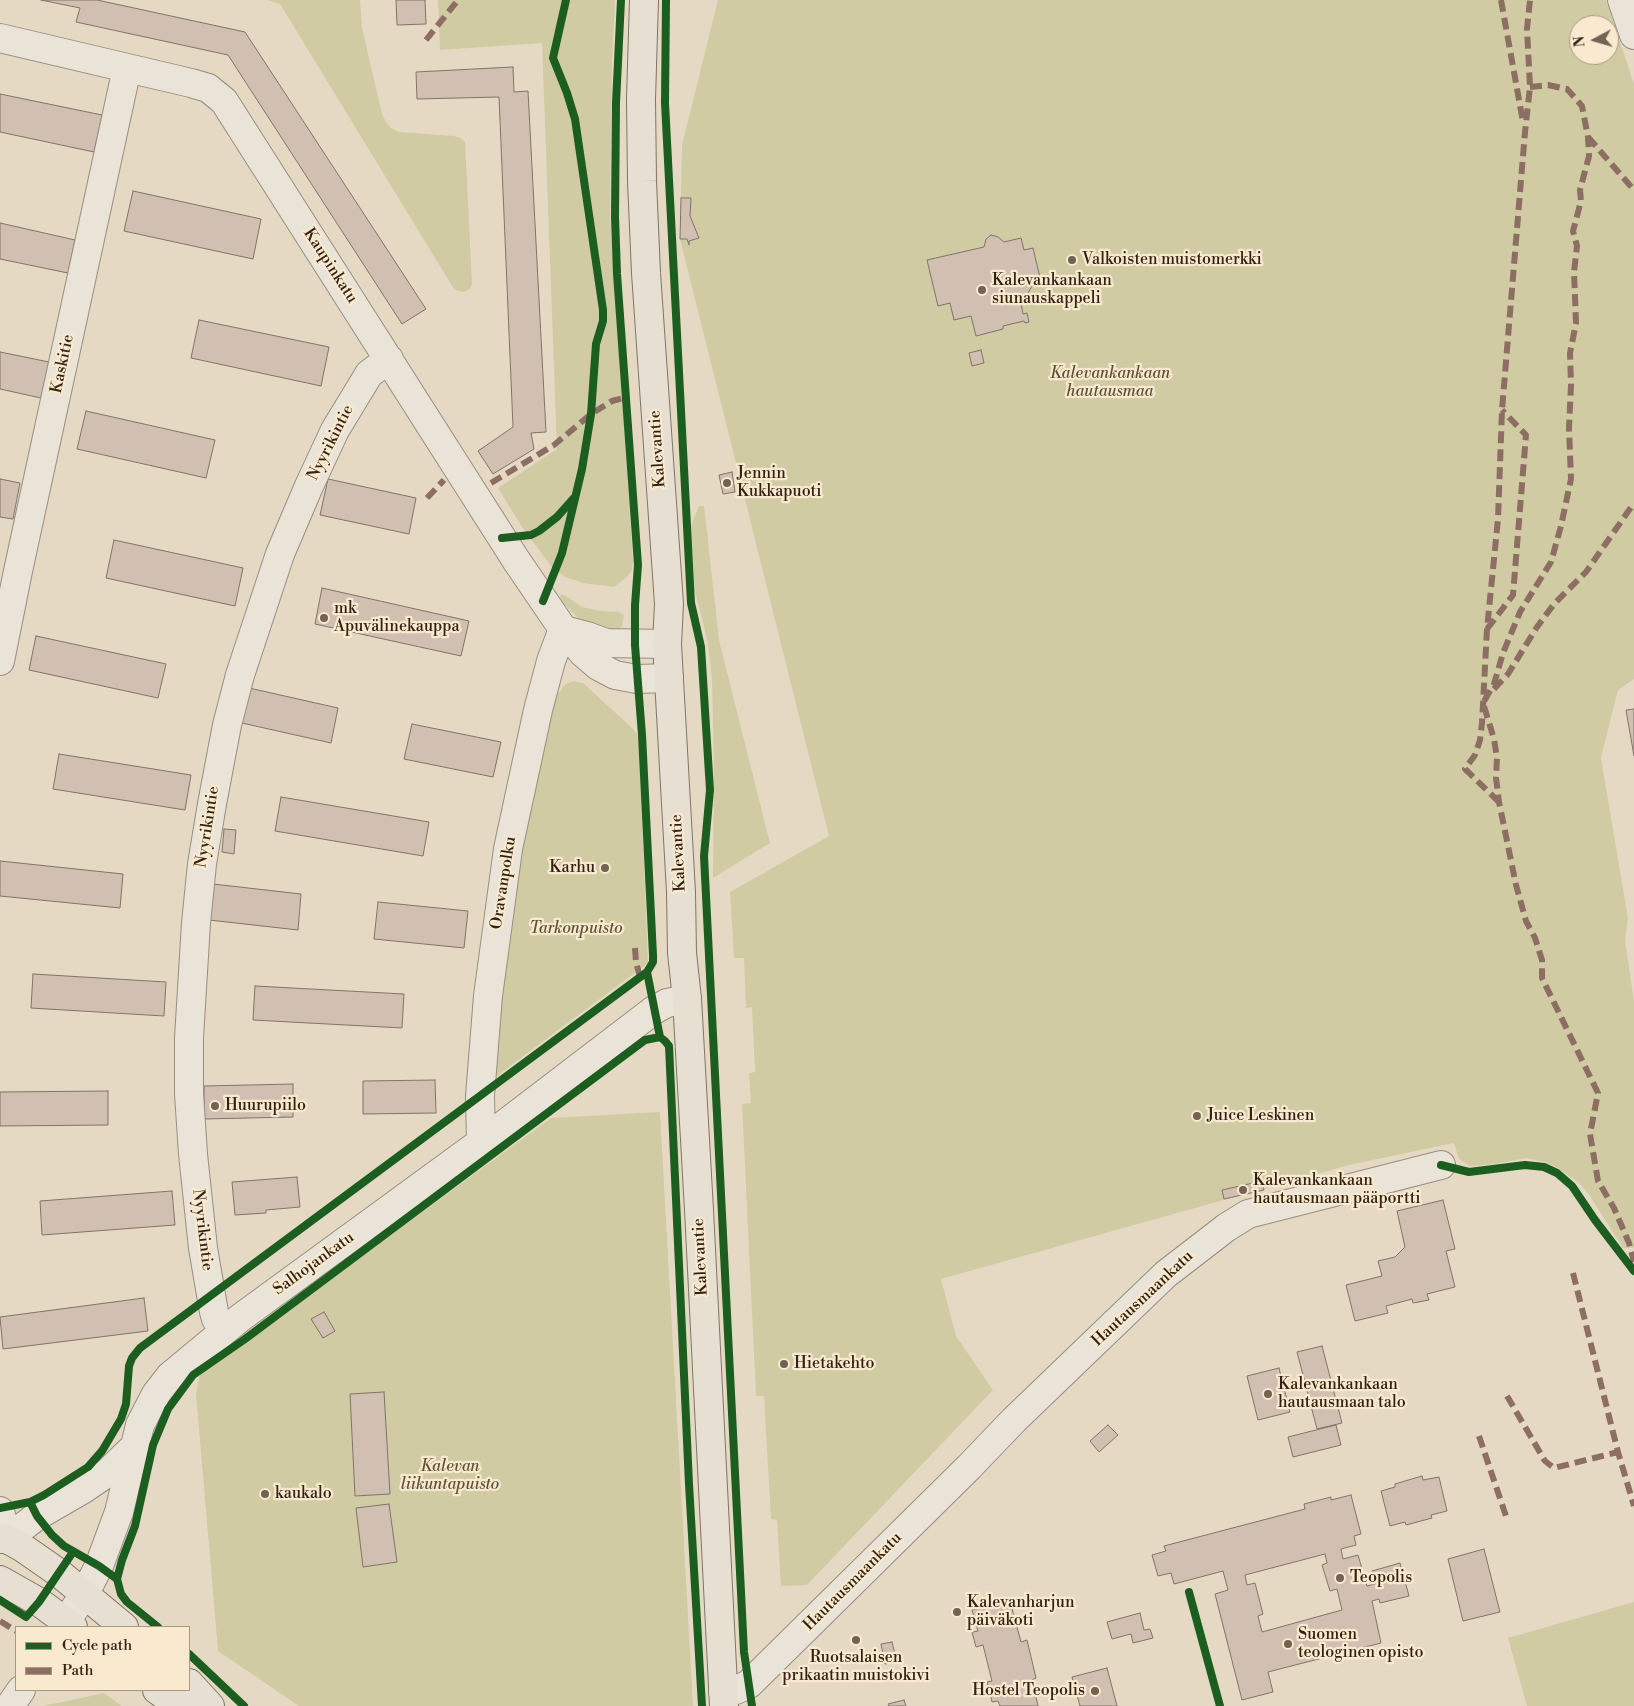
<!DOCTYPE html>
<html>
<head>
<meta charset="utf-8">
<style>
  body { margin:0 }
  #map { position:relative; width:1634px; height:1706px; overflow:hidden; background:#e6d9c3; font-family:"Libre Bodoni",serif }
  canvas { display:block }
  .legend { position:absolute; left:15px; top:1626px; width:175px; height:65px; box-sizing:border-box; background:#f8e9cf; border:1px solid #a99984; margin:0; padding:6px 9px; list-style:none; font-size:15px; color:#322213 }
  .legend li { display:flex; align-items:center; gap:10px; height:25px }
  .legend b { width:25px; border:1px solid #a99984 }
  .north { position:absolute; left:1569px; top:15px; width:50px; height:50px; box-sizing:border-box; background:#f8e9cf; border:1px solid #a99984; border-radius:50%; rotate:264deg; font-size:14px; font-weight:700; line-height:20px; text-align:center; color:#322213 }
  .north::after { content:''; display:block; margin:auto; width:18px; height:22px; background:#716251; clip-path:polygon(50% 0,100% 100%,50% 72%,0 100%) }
</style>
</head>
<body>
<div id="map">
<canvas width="1634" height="1706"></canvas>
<ul class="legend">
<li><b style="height:6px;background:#1b5e20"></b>Cycle path</li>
<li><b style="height:6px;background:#8d6e63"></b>Path</li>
</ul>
<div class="north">N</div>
</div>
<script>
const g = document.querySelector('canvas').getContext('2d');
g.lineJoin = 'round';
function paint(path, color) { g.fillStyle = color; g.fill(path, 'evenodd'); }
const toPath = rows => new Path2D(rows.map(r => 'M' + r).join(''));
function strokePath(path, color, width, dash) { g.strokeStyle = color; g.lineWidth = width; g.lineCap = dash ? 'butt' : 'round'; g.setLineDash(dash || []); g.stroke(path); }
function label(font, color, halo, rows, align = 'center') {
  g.font = font + ' "Libre Bodoni",serif'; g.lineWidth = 4.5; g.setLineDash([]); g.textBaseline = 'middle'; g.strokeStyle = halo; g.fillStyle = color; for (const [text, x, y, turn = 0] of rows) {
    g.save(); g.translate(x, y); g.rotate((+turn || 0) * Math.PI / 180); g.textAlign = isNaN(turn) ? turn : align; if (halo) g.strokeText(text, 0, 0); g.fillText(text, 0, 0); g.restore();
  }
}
paint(toPath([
  [267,0,360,0,362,28,382,114,386,122,391,128,399,132,454,136,460,138,465,142,472,284,470,289,464,292,458,291,454,289,280,4],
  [438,0,615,0,612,64,610,214,633,562,632,570,627,577,614,587,583,583,565,577,551,566,522,527,498,488,557,449,542,43,440,50],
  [718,0,1606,0,1634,84,1634,679,1618,690,1601,758,1628,918,1625,941,1634,1001,1634,1248,1623,1248,1588,1193,1579,1183,1558,1168,1544,1162,1526,1158,1495,1164,1470,1166,1459,1159,1454,1143,1349,1165,941,1279,956,1336,993,1390,807,1585,781,1586,777,1520,771,1519,764,1396,756,1396,742,1104,751,1103,749,1073,755,1072,752,1007,746,1008,744,958,734,958,730,892,829,836,680,239,682,145],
  [1579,25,1609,25,1609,55,1579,55],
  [699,506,704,506,719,640,770,843,713,878,714,764,712,679,708,643,695,591,691,526],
  [563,594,582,607,601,611,619,612,624,615,622,626,611,635,584,624,563,603,560,596],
  [573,681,583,683,630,726,637,734,639,742,648,963,490,1081,516,845,552,693,560,692,564,685],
  [660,1112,693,1706,299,1706,218,1651,196,1394,200,1374,551,1118],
  [1634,1602,1634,1706,1527,1706,1508,1638],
  [104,1693,122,1706,43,1706,72,1700]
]), '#d1cba4');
const building = toPath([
  [41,0,97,0,245,32,426,309,402,324,228,55,76,22,80,8,41,0],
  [396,0,425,0,426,24,397,25,396,0],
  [513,67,514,92,528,91,546,432,531,433,534,449,493,474,478,451,513,427,499,97,417,99,416,72,513,67],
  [0,94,102,115,94,152,0,132,0,94],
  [133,191,261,219,253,259,124,231,133,191],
  [681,198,691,198,690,216,699,238,689,241,689,245,687,239,680,239,681,198],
  [0,223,75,240,68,273,0,259,0,223],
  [991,235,998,237,1004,242,1021,238,1024,250,1033,248,1041,282,1033,284,1027,295,1022,297,1024,302,1021,303,1023,314,1027,313,1029,322,1025,323,1024,321,1003,326,1003,329,976,336,971,316,954,320,950,303,938,306,927,260,984,247,986,239,991,235],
  [199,320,329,347,321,386,191,358,199,320],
  [981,350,984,363,972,366,969,353,981,350],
  [0,352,49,362,41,398,0,389,0,352],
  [86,411,215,440,206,478,77,449,86,411],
  [732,472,735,492,723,494,719,475,732,472],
  [0,479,20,483,13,519,0,517,0,479],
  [328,479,416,498,409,534,320,515,328,479],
  [114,540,243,568,235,606,106,578,114,540],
  [322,588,469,621,461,656,315,624,322,588],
  [36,636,166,664,158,698,29,670,36,636],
  [249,688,338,708,331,743,242,723,249,688],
  [1634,709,1634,756,1626,710,1634,709],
  [412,724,501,742,493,777,404,759,412,724],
  [59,754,191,775,185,810,53,789,59,754],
  [281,797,429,822,423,856,275,831,281,797],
  [224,829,236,830,234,854,222,852,224,829],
  [0,861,123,874,120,908,0,896,0,861],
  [213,884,301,894,298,930,209,920,213,884],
  [378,902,468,911,464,948,374,939,378,902],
  [33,974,166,982,164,1016,31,1008,33,974],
  [255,986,404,994,402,1028,253,1020,255,986],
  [435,1080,436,1113,363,1114,363,1081,435,1080],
  [293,1084,293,1117,204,1119,204,1086,293,1084],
  [108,1091,108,1125,0,1126,0,1092,108,1091],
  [297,1177,300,1207,266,1210,266,1213,235,1215,232,1182,297,1177],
  [1262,1181,1264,1190,1224,1199,1222,1190,1262,1181],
  [172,1191,175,1225,42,1235,40,1201,172,1191],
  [1443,1200,1455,1249,1446,1251,1455,1287,1427,1294,1429,1300,1413,1303,1412,1299,1386,1306,1388,1313,1355,1321,1346,1285,1382,1276,1378,1261,1395,1257,1405,1247,1397,1211,1443,1200],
  [144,1298,148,1331,3,1349,0,1317,144,1298],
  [324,1312,335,1331,323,1338,311,1319,324,1312],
  [1322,1346,1342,1423,1317,1429,1297,1352,1322,1346],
  [1279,1368,1290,1412,1258,1420,1247,1376,1279,1368],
  [384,1392,390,1494,355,1496,350,1394,384,1392],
  [1108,1425,1118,1435,1099,1452,1090,1441,1108,1425],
  [1336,1425,1341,1445,1293,1457,1288,1437,1336,1425],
  [1422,1476,1423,1480,1439,1477,1447,1511,1431,1515,1432,1518,1406,1525,1405,1522,1390,1526,1381,1491,1395,1487,1395,1484,1422,1476],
  [1351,1495,1361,1534,1354,1536,1356,1545,1341,1549,1343,1559,1358,1555,1367,1586,1375,1584,1372,1571,1400,1563,1409,1596,1380,1603,1379,1599,1372,1601,1381,1643,1268,1672,1273,1692,1242,1700,1215,1594,1228,1590,1223,1571,1174,1584,1171,1573,1158,1576,1152,1555,1166,1551,1164,1546,1305,1509,1304,1504,1331,1497,1331,1500,1351,1495],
  [1325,1554,1327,1563,1322,1565,1330,1591,1337,1589,1342,1610,1262,1632,1258,1616,1263,1614,1255,1583,1247,1585,1245,1575,1325,1554],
  [389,1504,397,1562,363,1567,356,1508,389,1504],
  [1484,1549,1500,1612,1463,1621,1448,1559,1484,1549],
  [1010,1601,1021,1642,1027,1640,1036,1678,1032,1680,1038,1706,1000,1706,998,1701,992,1702,987,1682,992,1681,983,1645,976,1647,972,1632,978,1631,972,1610,1010,1601],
  [1140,1613,1144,1630,1150,1629,1153,1638,1133,1643,1131,1634,1112,1639,1107,1622,1140,1613],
  [892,1642,897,1662,885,1664,881,1644,892,1642],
  [1107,1668,1117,1706,1080,1706,1072,1677,1107,1668],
  [904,1700,906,1706,889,1706,888,1704,904,1700]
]);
paint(building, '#d1c0b1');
strokePath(building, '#7e7468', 1);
const minor = toPath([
  [1622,0,1634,35],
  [0,38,191,83,208,88,224,101,516,560,563,629,583,653,598,666,615,675,637,679,669,678],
  [564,630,587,636,606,643,667,644],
  [0,661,18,571,127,68],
  [481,1142,480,1096,488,996,508,849,538,710,551,661,563,629],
  [224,1330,216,1319,214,1312,203,1248,193,1154,189,1094,189,1038,196,923,202,864,212,804,227,725,240,675,280,554,309,486,335,430,369,374,389,359],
  [0,1511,7,1539,37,1516,82,1490,107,1473,134,1447],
  [62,1627,84,1595,99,1566,119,1512,140,1425,156,1394,170,1376,240,1318,481,1142,654,1010,667,1003,687,999],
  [723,1692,736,1690,749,1684,969,1467,1014,1420,1166,1274,1227,1227,1248,1214,1441,1165],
  [10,1706,21,1690]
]);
const major = toPath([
  [644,0,641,99,642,181,646,273,669,604,667,644,681,892,682,953,687,999,699,1210,724,1706],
  [0,1539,7,1539,23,1548,59,1573,124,1627],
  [0,1580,39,1602,73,1627],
  [189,1683,210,1706],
  [157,1690,180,1706]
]);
strokePath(minor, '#978e7f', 30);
strokePath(major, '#7e7468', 30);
strokePath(minor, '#eae3d8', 28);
strokePath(major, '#e6dfd2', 28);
strokePath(toPath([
  [1501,0,1523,122],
  [426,40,458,0],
  [1530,87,1548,85,1567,89,1582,106,1588,137,1589,156,1580,190,1581,201,1573,231,1577,246,1574,272,1576,323,1570,353,1571,385,1569,428,1571,479,1561,526,1551,562,1520,612,1503,653,1494,684,1483,703,1494,739,1497,758,1496,778,1499,802,1516,885,1526,921,1535,938,1542,960,1542,978,1598,1093,1590,1134,1598,1181,1614,1208,1629,1243,1634,1262],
  [1588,137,1634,190],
  [491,483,554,445,591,414,612,401,627,397],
  [427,498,444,480],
  [1487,629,1513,595,1526,435,1502,410],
  [1494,689,1508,674,1537,627,1554,604,1586,572,1634,503],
  [1499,802,1465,769,1475,755,1480,740,1482,723,1487,629,1498,519,1502,410,1525,132,1530,87,1527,29,1530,0],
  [635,948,636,962,640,977],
  [1573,1273,1618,1452,1634,1506],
  [1507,1396,1545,1461,1554,1468,1618,1452],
  [1479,1436,1507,1519],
  [0,1621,16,1631]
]), '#8d6e63', 6, [12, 6]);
strokePath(toPath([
  [621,0,616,103,615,217,617,274,638,565,635,605,635,645,642,735,653,955,653,962,647,972,660,1037,665,1041,669,1046,689,1484,702,1706],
  [666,0,665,103,691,603,701,647,710,790,704,856,744,1652,752,1706],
  [502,538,531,535,539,531,557,517,574,498],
  [543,601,562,553,582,469,591,414,596,344,603,321,603,310,575,119,567,93,553,58,566,0],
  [1441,1165,1469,1172,1525,1165,1544,1167,1557,1173,1572,1186,1595,1220,1634,1271],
  [30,1502,37,1516,52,1535,64,1546,99,1566,117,1579,121,1594,127,1602,158,1627],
  [0,1508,30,1502,44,1495,88,1467,102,1451,121,1419,126,1404,129,1366,132,1358,140,1348,647,972],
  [117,1579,122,1560,135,1526,153,1445,168,1409,193,1375,245,1339,645,1040,660,1037],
  [1189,1592,1220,1706],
  [0,1600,26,1617,39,1602,73,1552],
  [189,1654,244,1706]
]), '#1b5e20', 8);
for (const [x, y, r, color] of [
  [1072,260,5,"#716251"],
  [982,290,5,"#716251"],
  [727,483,5,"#716251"],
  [324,618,5,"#716251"],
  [605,868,5,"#716251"],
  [215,1106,5,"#716251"],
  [1197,1116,5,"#716251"],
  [1243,1190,5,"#716251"],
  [784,1364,5,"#716251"],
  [1268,1394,5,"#716251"],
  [265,1494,5,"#716251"],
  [1340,1578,5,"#716251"],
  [957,1612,5,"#716251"],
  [856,1640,5,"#716251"],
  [1288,1644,5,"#716251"],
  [1095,1691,5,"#716251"]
]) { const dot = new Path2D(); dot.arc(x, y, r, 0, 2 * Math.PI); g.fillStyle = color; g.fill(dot); strokePath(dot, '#f8e9cf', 2); }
label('16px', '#322213', '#f8e9cf', [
  ["Valkoisten muistomerkki",1082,260],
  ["Kalevankankaan",992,281],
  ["siunauskappeli",992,299],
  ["Jennin",737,474],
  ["Kukkapuoti",737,492],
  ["mk",334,609],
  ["Apuvälinekauppa",334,627],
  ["Karhu",595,868,"right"],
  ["Huurupiilo",225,1106],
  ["Juice Leskinen",1207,1116],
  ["Kalevankankaan",1253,1181],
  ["hautausmaan pääportti",1253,1199],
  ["Hietakehto",794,1364],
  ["Kalevankankaan",1278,1385],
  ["hautausmaan talo",1278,1403],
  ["kaukalo",275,1494],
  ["Teopolis",1350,1578],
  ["Kalevanharjun",967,1603],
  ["päiväkoti",967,1621],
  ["Suomen",1298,1635],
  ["teologinen opisto",1298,1653],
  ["Ruotsalaisen",856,1658,"center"],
  ["prikaatin muistokivi",856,1676,"center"],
  ["Hostel Teopolis",1085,1691,"right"]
], 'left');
label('16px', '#322213', '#f8e9cf', [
  ["Kaupinkatu",330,266,57],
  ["Kaskitie",63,364,-78],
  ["Nyyrikintie",331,443,-63],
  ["Kalevantie",658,449,-94],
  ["Nyyrikintie",208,827,-81],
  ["Kalevantie",679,853,-93],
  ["Oravanpolku",504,883,-81],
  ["Nyyrikintie",202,1230,83],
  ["Kalevantie",701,1257,-93],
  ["Salhojankatu",314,1264,-36],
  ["Hautausmaankatu",1143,1299,-43],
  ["Hautausmaankatu",853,1582,-45]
]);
label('italic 16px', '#5d5137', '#f8e9cf', [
  ["Kalevankankaan",1110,374],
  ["hautausmaa",1110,392],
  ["Tarkonpuisto",576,929],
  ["Kalevan",450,1467],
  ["liikuntapuisto",450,1485]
]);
</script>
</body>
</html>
